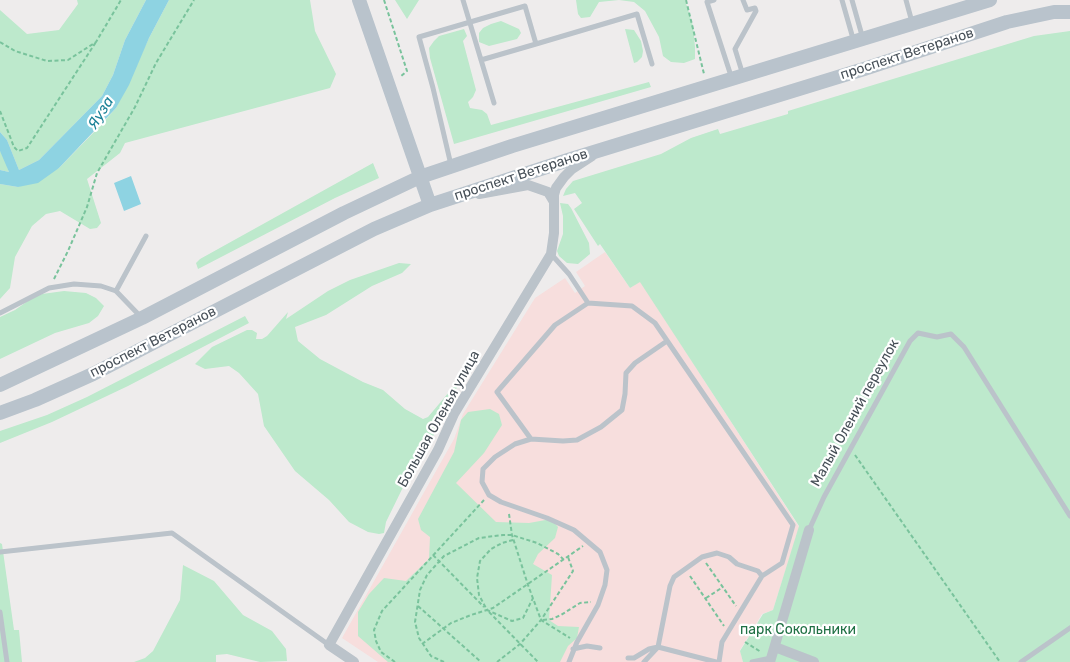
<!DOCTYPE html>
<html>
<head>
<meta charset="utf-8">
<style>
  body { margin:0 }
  canvas { display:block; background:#eeecec }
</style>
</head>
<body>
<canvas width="1070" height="662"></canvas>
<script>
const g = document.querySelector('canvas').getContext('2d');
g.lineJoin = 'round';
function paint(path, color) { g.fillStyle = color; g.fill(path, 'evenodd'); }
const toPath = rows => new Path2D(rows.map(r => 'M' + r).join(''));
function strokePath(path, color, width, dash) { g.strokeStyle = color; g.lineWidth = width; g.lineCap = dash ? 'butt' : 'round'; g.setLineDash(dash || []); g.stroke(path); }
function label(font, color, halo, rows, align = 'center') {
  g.font = font + ' Rubik,sans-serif'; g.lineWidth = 4.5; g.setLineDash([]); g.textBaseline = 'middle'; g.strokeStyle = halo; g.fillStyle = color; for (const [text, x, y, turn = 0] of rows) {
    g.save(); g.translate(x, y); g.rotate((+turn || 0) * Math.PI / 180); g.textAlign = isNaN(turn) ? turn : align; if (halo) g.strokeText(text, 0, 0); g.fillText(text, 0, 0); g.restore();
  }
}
paint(toPath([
  [605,252,630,288,640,281,799,527,773,610,762,614,740,650,743,662,378,662,342,638,454,439,463,414,535,298,565,278,575,293,585,286,576,272]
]), '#f7dedd');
paint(toPath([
  [77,0,146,0,125,40,113,75,102,96,39,160,19,170,7,140,0,132,0,10,27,34,59,30,78,4],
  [169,0,310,0,315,31,336,74,330,88,125,143,120,153,87,179,101,223,97,228,90,229,60,211,46,214,32,226,15,257,10,288,0,299,0,184,18,187,59,168,97,129,116,108,149,38],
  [395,0,419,0,407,19],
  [576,0,685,0,693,26,695,47,695,59,684,63,671,62,663,56,659,37,645,11,634,2,619,0,599,2,590,17,581,18,578,14],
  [501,21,519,29,521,33,517,39,489,46,479,42,479,33,483,28,491,24],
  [464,29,467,36,463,41,476,90,473,97,468,102,470,108,482,110,487,114,491,125,649,82,651,87,454,144,430,58,429,48,434,41,439,36],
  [625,29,634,30,641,41,643,51,642,57,637,62,634,63],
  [1070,31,1070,662,743,662,740,651,763,614,773,610,799,526,640,282,630,288,600,244,598,246,574,209,582,203,575,193,563,196,566,189,573,181,661,154,691,138,718,129,720,134,788,114,788,111,1034,36],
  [0,151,3,154,9,172,0,170],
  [373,163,379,178,335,198,198,269,196,263,200,259],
  [560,203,568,204,571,208,589,243,590,254,578,264,567,263,559,256,557,251,563,234,563,216],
  [399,263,411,264,402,273,372,286,326,315,295,327,298,341,320,359,363,382,383,390,405,409,423,419,428,417,460,379,447,413,407,479,386,522,384,533,379,534,368,532,349,522,329,500,295,471,264,426,258,394,239,373,229,366,205,369,195,364,212,347,247,330,252,330,257,333,256,339,262,339,267,336,288,312,286,319,328,291,350,280],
  [64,291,86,293,96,298,104,306,98,316,89,323,55,333,0,359,0,317,15,310,32,298,42,294],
  [245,316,249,323,128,386,52,422,0,443,0,431,47,415,87,397],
  [490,409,499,414,502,425,484,453,456,483,496,522,529,523,551,519,558,527,555,538,538,554,533,564,552,575,549,620,558,626,579,627,577,638,568,646,560,662,388,662,358,636,358,612,369,594,384,578,406,581,429,559,430,537,421,530,418,519,454,452,461,420,468,412],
  [0,543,2,544,14,630,19,630,22,662,0,662],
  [183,565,214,581,243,615,272,631,286,649,287,661,260,662,227,654,216,655,216,662,134,662,145,658,153,651,180,600]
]), '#bde9cc');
paint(toPath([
  [146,0,169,0,149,38,129,85,116,108,59,168,38,183,18,187,0,184,0,170,9,172,0,151,0,132,7,140,19,170,39,160,102,96,113,75,125,40],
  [131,176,141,204,124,211,114,183]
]), '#8ed3e2');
strokePath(toPath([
  [384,0,407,71,400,77],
  [686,0,704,74],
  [0,42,15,51,47,61,68,60,96,42,121,0],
  [0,111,14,147,18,151,27,148,96,42],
  [54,279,68,251,87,207,97,173,135,107,156,63,194,0],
  [855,455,1000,662],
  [509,514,512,535,528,585,541,620,570,638],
  [513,540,502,543,491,549,480,561,477,578,479,595,487,610,512,621,523,618,533,598],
  [433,555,484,607],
  [706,563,736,606],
  [690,576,724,626],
  [706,598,723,587],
  [418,606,481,662],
  [489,612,538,662],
  [543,620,552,619,561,615,580,603,591,602],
  [745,642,761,652],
  [422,644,451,623,471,615,493,608,583,546],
  [395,662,381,652,376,641,374,630,382,611,484,500],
  [444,662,431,656,419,638,415,622,420,590,427,575,444,556,479,538,503,535,512,535,537,543,558,554,564,560],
  [497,662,520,644,541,620,573,571,568,557]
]), '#79c39c', 2, [4, 2.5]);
strokePath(toPath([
  [463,0,494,103],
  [714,0,707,2,732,79],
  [842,0,854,42],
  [852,0,863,39],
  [906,0,912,22],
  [481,60,536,44],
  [743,75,735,49,756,11,755,8,747,10,743,0],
  [451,165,433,88,419,37,525,6,536,44,637,14,652,64],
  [551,254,569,274,588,303,632,306,655,323,793,525,782,563,762,576,722,642,719,662],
  [0,313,49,288,74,284,101,286,116,291],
  [140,316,116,291,146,236],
  [531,439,497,392,555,325,588,303],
  [809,530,824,497,910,341,918,333,937,337,951,334,964,347,1070,516],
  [0,552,172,533,329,645],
  [0,612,7,662],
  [573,649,587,646,600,648],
  [628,658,634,658,649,649,658,647,670,586,674,577,702,557,717,553,729,557,737,564,758,571,762,576],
  [569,662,577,642,598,605,605,585,607,570,600,552,574,530,547,518,501,502,489,495,482,482,483,469,495,457,515,444,531,439,563,441,577,440,601,427,622,410,625,394,626,373,635,363,667,341],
  [644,662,658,647,716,662],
  [752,662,771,658],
  [1021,662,1070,628]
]), '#bbc3ca', 5);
strokePath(toPath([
  [479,194,528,185,548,192,554,202],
  [775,647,814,662],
  [354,662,329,645,438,450,454,414,551,254,554,233,554,195,556,188,564,177,572,169,592,156],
  [770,662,809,530]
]), '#bbc3ca', 10);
strokePath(toPath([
  [359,0,430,205],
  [0,385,142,318,344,213,420,177,512,146,990,0],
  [0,413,35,400,93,374,374,229,430,205,568,160,864,69,1007,22,1054,12,1070,12]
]), '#b9c3cc', 14);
label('14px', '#464f57', '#fff', [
  ["проспект Ветеранов",907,54,-18],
  ["проспект Ветеранов",521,175,-18],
  ["проспект Ветеранов",153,342,-27],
  ["Малый Олений переулок",855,413,-61],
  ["Большая Оленья улица",439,419,-61]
]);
label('14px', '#1f7044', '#fff', [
  ["парк Сокольники",798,630]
]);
label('italic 15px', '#1a8196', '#fff', [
  ["Яуза",101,113,-58]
]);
</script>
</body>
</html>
